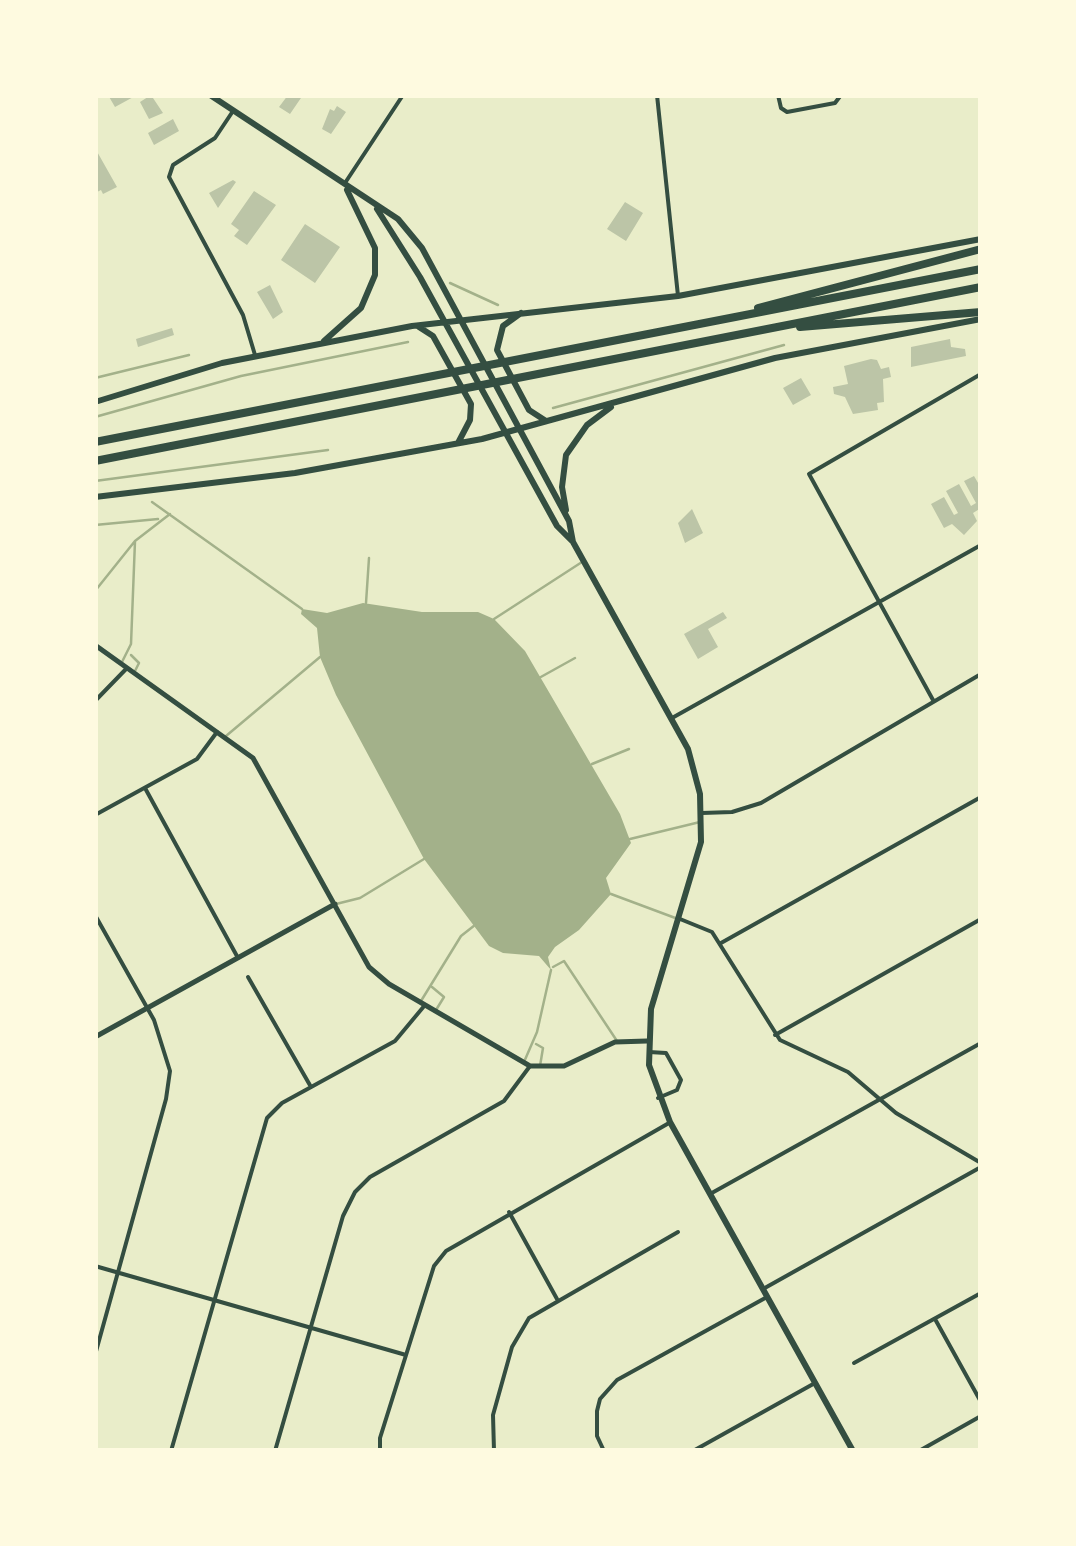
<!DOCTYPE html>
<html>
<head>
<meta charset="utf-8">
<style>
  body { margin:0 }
  #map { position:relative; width:1076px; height:1546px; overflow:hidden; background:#e9edc9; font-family:"IBM Plex Serif",serif }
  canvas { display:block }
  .frame { position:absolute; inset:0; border:98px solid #fefae0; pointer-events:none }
</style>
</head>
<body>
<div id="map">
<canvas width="1076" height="1546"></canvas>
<div class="frame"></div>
</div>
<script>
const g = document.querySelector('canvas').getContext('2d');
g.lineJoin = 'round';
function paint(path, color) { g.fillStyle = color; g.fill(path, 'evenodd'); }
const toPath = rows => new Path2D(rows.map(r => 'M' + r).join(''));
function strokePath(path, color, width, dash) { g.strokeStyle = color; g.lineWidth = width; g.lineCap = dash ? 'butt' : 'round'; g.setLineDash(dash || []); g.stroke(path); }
paint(toPath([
  [363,603,422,612,478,612,494,619,525,651,620,814,631,843,606,878,611,894,579,930,555,947,548,957,551,970,539,956,503,953,489,946,424,859,336,695,320,657,317,628,301,614,302,609,327,613]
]), '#a3b18a');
strokePath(toPath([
  [450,283,498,305],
  [95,378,189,355],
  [553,408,784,345],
  [95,417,241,376,408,342],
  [95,481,328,450],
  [152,502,302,609],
  [95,525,158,519],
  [95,591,135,541,170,514],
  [366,603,369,558],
  [494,619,582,562],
  [131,655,139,663,135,671],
  [122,662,131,644,135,541],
  [539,678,575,658],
  [226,736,320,657],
  [592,764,629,749],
  [630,839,700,822],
  [611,894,678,919],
  [336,904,360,898,424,859],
  [553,967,564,961,617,1041],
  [432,987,444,997,436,1010],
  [421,1001,461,936,475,925],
  [536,1044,543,1048,540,1066],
  [524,1062,537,1032,551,970]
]), '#a3b18a', 2.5);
paint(toPath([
  [108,95,137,95,115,107],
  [151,95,163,113,149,119,140,102],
  [288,95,303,95,290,114,279,107],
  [337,106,346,112,331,134,322,129,330,109,334,111],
  [173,119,179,131,154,145,148,133],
  [95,148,117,187,103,194,101,190,95,193],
  [233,180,236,182,218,208,209,193],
  [254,191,276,205,247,245,234,236,239,230,231,224],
  [625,202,643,213,626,241,607,229],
  [305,224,340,247,315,283,281,260],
  [270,285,283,312,273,319,257,292],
  [172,328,174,335,138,347,136,339],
  [950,339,951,347,965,349,966,356,911,367,911,347],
  [871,359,877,360,881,369,889,367,891,377,883,379,884,402,877,403,878,410,853,414,845,397,834,394,833,387,848,384,844,366],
  [801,378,811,395,793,405,783,388],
  [974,476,981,488,981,508,973,513,977,521,964,535,952,524,944,528,931,504,944,497,954,515,958,513,946,491,959,484,971,506,976,503,964,481],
  [692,509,703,533,685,543,678,523],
  [723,612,727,618,708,629,718,647,698,659,684,634]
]), '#bcc5a7');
strokePath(toPath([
  [657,95,678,296],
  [778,95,781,108,787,112,835,103,841,95],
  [233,111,215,138,173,165,169,177,243,315,255,355],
  [345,183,403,95],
  [933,700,809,474,981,374],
  [95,701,127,668],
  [672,718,981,545],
  [145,788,238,958],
  [702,813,732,812,761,803,981,674],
  [95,815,197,759,217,732],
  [95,915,154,1020,170,1071,166,1099,95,1355],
  [680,919,712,932,780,1040,848,1072,896,1113,981,1163],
  [721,943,981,797],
  [248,977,311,1087],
  [775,1035,981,919],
  [649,1052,666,1053,681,1080,677,1090,658,1098],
  [710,1194,981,1043],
  [509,1212,557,1299],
  [95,1266,406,1355],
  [763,1289,981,1167],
  [935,1319,981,1402],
  [854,1363,981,1293],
  [171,1451,267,1118,282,1103,395,1041,425,1005],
  [275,1451,343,1216,355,1192,370,1177,504,1101,530,1066],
  [380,1451,380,1438,434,1266,446,1251,669,1123],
  [494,1451,493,1415,512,1347,529,1318,678,1232],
  [604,1451,597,1436,597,1411,600,1399,617,1380,767,1297],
  [693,1451,815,1383],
  [919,1451,981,1416]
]), '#344e41', 4);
strokePath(toPath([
  [95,645,253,758,369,967,389,984,530,1066,564,1066,615,1042,647,1041],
  [95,1037,335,904]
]), '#344e41', 5);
strokePath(toPath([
  [210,95,398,219,422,248,569,521,573,542,688,749,700,794,701,842,651,1009,649,1065,670,1122,853,1451],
  [377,209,420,277,557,526,572,541],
  [521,313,503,326,497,350,529,410,546,421],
  [419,327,433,336,471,404,470,420,458,443],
  [324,341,361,308,375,275,375,248,347,190],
  [95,402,222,363,412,326,678,296,981,239],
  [95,497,295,473,482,439,775,358,981,319],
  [566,510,562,487,566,455,587,425,611,407]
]), '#344e41', 6);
strokePath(toPath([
  [758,308,981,249],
  [800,327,981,312],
  [95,442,981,269],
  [95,461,981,287]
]), '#344e41', 8);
</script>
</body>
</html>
